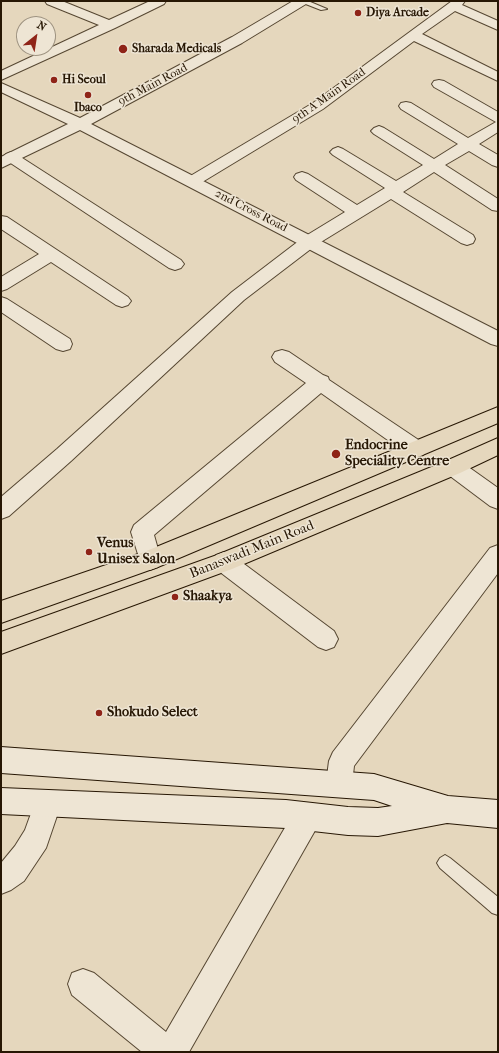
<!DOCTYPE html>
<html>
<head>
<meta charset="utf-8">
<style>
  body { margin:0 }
  #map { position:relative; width:499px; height:1053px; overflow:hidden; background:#e5d7bd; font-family:"IM FELL French Canon",serif }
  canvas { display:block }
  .frame { position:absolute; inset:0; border:2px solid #271704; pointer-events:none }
  .north { position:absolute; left:16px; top:16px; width:40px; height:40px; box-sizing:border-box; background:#eee5d4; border:1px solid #9e9381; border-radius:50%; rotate:30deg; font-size:11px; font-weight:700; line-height:16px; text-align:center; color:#271704 }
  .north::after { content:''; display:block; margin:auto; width:14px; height:18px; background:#8f2418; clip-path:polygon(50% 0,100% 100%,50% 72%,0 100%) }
</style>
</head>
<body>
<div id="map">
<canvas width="499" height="1053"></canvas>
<div class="frame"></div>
<div class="north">N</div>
</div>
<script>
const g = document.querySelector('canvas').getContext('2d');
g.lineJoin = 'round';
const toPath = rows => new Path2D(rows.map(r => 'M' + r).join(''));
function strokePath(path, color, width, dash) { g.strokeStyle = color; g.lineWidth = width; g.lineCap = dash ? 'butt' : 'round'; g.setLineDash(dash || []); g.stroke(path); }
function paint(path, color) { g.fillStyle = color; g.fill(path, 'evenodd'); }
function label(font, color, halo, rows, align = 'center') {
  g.font = font + ' "IM FELL French Canon",serif'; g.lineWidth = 3; g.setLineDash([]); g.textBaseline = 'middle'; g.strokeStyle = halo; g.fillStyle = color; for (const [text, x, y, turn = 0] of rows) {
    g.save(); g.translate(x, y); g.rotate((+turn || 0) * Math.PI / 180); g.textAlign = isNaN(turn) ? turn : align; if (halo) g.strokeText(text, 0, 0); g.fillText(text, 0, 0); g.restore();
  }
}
const service = toPath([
  [298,1,308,1,327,9,321,10,298,1],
  [445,855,450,858,498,897,498,915,492,913,440,868,437,863,440,858,445,855]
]);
const minor = toPath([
  [45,1,62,1,109,20,150,1,166,1,164,4,115,28,1,80,1,71,99,25,47,4,45,1],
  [452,1,465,1,462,5,498,21,498,30,455,11,422,34,498,72,498,81,414,41,323,109,199,184,193,186,187,184,185,181,187,178,313,103,452,1],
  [439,80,444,81,498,112,498,132,479,144,498,155,498,167,492,165,469,151,445,165,498,199,498,211,492,210,434,172,403,192,473,235,475,239,473,243,467,245,461,243,391,199,316,245,244,300,71,461,9,516,1,519,1,497,57,449,232,292,304,237,345,212,296,180,294,177,296,174,302,172,308,174,357,205,385,188,333,155,330,152,333,149,338,147,343,149,396,181,423,165,374,134,371,131,374,128,379,126,384,128,434,159,458,144,401,109,399,106,401,103,406,102,411,103,468,138,496,122,434,87,432,84,434,81,439,80],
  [11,152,16,154,181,260,184,264,181,268,175,270,169,268,6,160,3,157,6,154,11,152],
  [1,216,7,217,128,297,131,301,128,305,122,307,116,305,51,262,7,289,1,291,1,277,39,254,1,229,1,216],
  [1,297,7,299,70,339,72,344,70,349,63,351,56,349,1,312,1,297],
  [282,350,289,352,323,375,328,377,329,380,423,443,426,449,423,455,416,457,409,455,321,393,154,535,161,560,158,567,150,570,142,567,131,532,134,525,306,383,275,362,272,357,275,352,282,350],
  [453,459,460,461,498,488,498,509,490,506,446,473,443,467,446,461,453,459],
  [498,545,498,573,354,766,352,784,348,793,339,797,330,793,326,784,329,761,333,752,490,548,498,545],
  [224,552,232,555,334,631,338,639,334,647,326,650,318,647,216,569,213,562,216,555,224,552],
  [48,791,58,794,61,804,46,848,24,881,11,890,1,894,1,863,15,846,25,830,38,794,48,791],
  [307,803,317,807,321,817,317,827,189,1052,142,1052,72,995,68,984,72,973,83,969,94,973,166,1032,297,807,307,803]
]);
const tertiary = toPath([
  [293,1,308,1,306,4,242,43,91,124,498,331,498,346,491,344,80,130,1,168,1,157,68,124,1,92,1,83,80,118,232,37,293,1]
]);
const secondary = toPath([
  [1,747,374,774,448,796,498,800,498,828,447,823,378,836,348,835,286,828,1,814,1,788,286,800,348,807,378,808,392,806,374,800,1,773,1,747]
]);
const primary = toPath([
  [498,407,498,423,158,567,1,623,1,601,144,552,498,407],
  [498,438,498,455,460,473,232,569,1,654,1,632,217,555,446,461,498,438]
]);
strokePath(service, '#564732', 2);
strokePath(minor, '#564732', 2);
strokePath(tertiary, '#564732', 2);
strokePath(secondary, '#271704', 2);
strokePath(primary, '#271704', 2);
paint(service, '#eee5d4');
paint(minor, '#eee5d4');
paint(tertiary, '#eee5d4');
paint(secondary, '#eee5d4');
paint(primary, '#e5d7bd');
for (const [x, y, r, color] of [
  [358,13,4,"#8f2418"],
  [123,49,5,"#8f2418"],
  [54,80,4,"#8f2418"],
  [88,95,4,"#8f2418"],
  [336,454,5,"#8f2418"],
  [89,552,4,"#8f2418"],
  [175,597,4,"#8f2418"],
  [99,713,4,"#8f2418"]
]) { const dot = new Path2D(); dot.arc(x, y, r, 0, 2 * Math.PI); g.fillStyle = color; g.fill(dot); strokePath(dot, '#eee5d4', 1.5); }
label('bold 12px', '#271704', '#eee5d4', [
  ["Diya Arcade",366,13],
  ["Sharada Medicals",132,49],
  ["Hi Seoul",62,80],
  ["Ibaco",88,108,"center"]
], 'left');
label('12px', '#271704', '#eee5d4', [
  ["9th Main Road",153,85,-28],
  ["9th A Main Road",329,96,-35],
  ["2nd Cross Road",251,211,27]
]);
label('bold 14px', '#271704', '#eee5d4', [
  ["Endocrine",345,446],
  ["Speciality Centre",345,462],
  ["Venus",97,544],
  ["Unisex Salon",97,560],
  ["Shaakya",183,597],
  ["Shokudo Select",107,713]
], 'left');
label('14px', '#271704', '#eee5d4', [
  ["Banaswadi Main Road",252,550,-22]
]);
</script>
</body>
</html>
